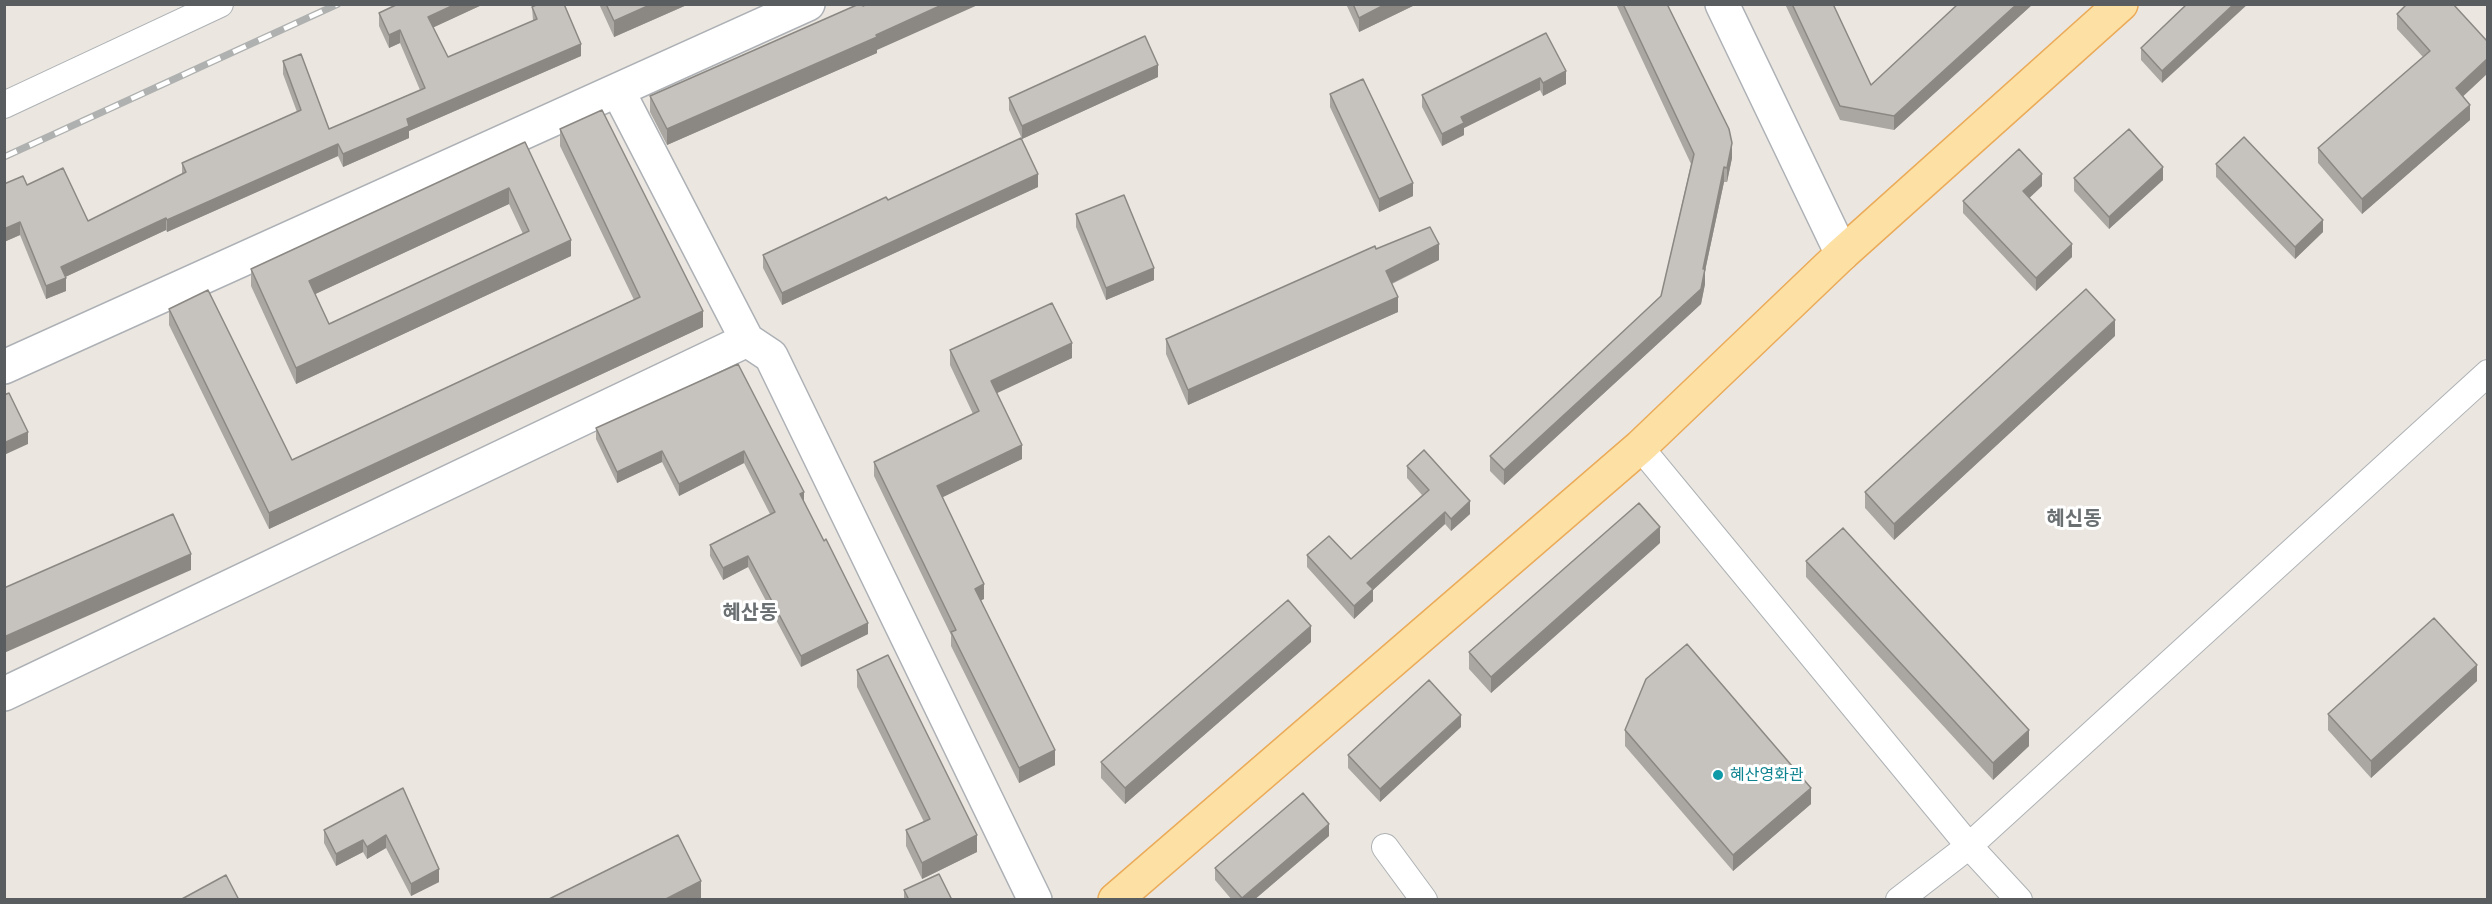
<!DOCTYPE html>
<html>
<head>
<meta charset="utf-8">
<style>
  body { margin:0 }
  #map { position:relative; width:2492px; height:904px; overflow:hidden; background:#ebe7e0; font-family:Figtree,sans-serif }
  canvas { display:block }
  .frame { position:absolute; inset:0; border:6px solid #595d60; pointer-events:none }
</style>
</head>
<body>
<div id="map">
<canvas width="2492" height="904"></canvas>
<div class="frame"></div>
</div>
<script>
const g = document.querySelector('canvas').getContext('2d');
g.lineJoin = 'round';
const toPath = rows => new Path2D(rows.map(r => 'M' + r).join(''));
function strokePath(path, color, width, dash) { g.strokeStyle = color; g.lineWidth = width; g.lineCap = dash ? 'butt' : 'round'; g.setLineDash(dash || []); g.stroke(path); }
function paint(path, color) { g.fillStyle = color; g.fill(path, 'evenodd'); }
function label(font, color, halo, rows, align = 'center') {
  g.font = font + ' Figtree,"Noto Sans KR",sans-serif'; g.lineWidth = 6; g.setLineDash([]); g.textBaseline = 'middle'; g.strokeStyle = halo; g.fillStyle = color; for (const [text, x, y, turn = 0] of rows) {
    g.save(); g.translate(x, y); g.rotate((+turn || 0) * Math.PI / 180); g.textAlign = isNaN(turn) ? turn : align; if (halo) g.strokeText(text, 0, 0); g.fillText(text, 0, 0); g.restore();
  }
}
const street = toPath([
  [4,105,220,4],
  [1640,447,1969,846,2019,900],
  [1385,847,1424,900],
  [1899,900,1969,846,2488,373]
]);
const secondary = toPath([
  [1722,4,1842,254],
  [618,91,747,340,771,356,1035,900],
  [4,367,808,4],
  [4,694,747,340]
]);
const primary = toPath([
  [1115,900,1640,447,1842,254,2121,4]
]);
strokePath(street, '#aeb2b5', 28);
strokePath(secondary, '#adb1b5', 36);
strokePath(primary, '#ebab59', 36);
strokePath(street, '#fff', 26);
strokePath(secondary, '#fff', 33);
strokePath(primary, '#fce0a4', 33);
const rail = toPath([
  [4,157,338,4]
]);
strokePath(rail, '#afb0b0', 7);
strokePath(rail, '#fff', 4.5, [14]);
paint(toPath([
  [484,4,433,27,448,57,533,21,532,7,581,56,409,131,409,138,343,167,338,156,167,232,166,230,65,277,66,291,46,299,20,235,4,242,4,184,88,221,182,174,182,163,297,112,283,74,283,61,329,129,420,90,400,43,389,48,379,26,379,13],
  [599,4,689,4,614,37],
  [1346,4,1417,4,1359,32],
  [1616,4,1667,4,1732,158,1727,182,1724,182,1705,271,1705,284,1701,304,1504,485,1490,471,1490,456,1661,296,1691,164],
  [1785,4,1833,4,1871,85,1958,4,2033,4,1894,130,1840,120],
  [2187,4,2162,83,2141,60,2141,48],
  [2407,4,2463,97,2470,120,2362,214,2318,163,2318,148,2423,57,2397,29,2397,14],
  [1546,33,1566,84,1543,96,1540,90,1464,128,1464,135,1442,146,1422,107,1422,95],
  [877,50,877,53,667,145,650,112,650,96],
  [1158,77,1022,139,1009,110,1009,98],
  [1330,94,1413,196,1379,212,1330,107],
  [560,129,703,327,269,529,169,325,169,309,292,460,634,300,560,146],
  [525,142,571,256,296,384,251,286,251,269],
  [509,204,523,234,329,324,315,294],
  [2216,164,2323,232,2295,259,2216,177],
  [2074,178,2163,180,2109,229,2074,191],
  [2042,186,2029,198,2072,257,2036,291,1963,213,1963,201],
  [1038,187,782,305,763,268,763,255,888,200],
  [1076,214,1154,280,1106,300,1076,227],
  [1376,249,1439,260,1392,284,1398,312,1188,405,1166,354,1166,339],
  [2115,336,1894,540,1865,508,1865,492],
  [950,350,1072,358,996,393,1022,459,942,497,984,599,981,600,1055,765,1019,783,951,646,951,635,874,476,874,462,973,414,950,365],
  [738,364,868,634,801,667,748,567,723,580,710,556,710,545,770,514,744,463,679,496,662,462,617,483,596,439,596,428],
  [1407,466,1470,514,1451,531,1445,524,1373,590,1373,601,1354,619,1307,567,1307,555,1351,559,1422,495,1407,478],
  [1660,543,1491,693,1469,669,1469,652],
  [1806,561,2029,746,1993,780,1806,577],
  [1311,642,1125,804,1101,778,1101,762],
  [857,670,977,852,922,879,906,846,906,830,924,822,857,687],
  [2477,681,2371,778,2328,730,2328,714],
  [1461,727,1380,802,1348,768,1348,755],
  [1625,730,1811,804,1733,871,1625,746],
  [403,788,439,882,411,896,386,848,367,859,363,852,336,866,324,843,324,830],
  [1329,836,1254,900,1232,900,1215,880,1215,868],
  [904,890,952,900,904,900]
]), '#aaa7a3');
paint(toPath([
  [456,4,484,4,428,30,428,17],
  [652,4,689,4,614,37,614,21],
  [944,4,980,4,877,50,877,53,667,145,667,129],
  [1386,4,1417,4,1359,32,1359,18],
  [2017,4,2033,4,1894,130,1894,116],
  [2234,4,2248,4,2162,83,2162,71],
  [400,30,400,43,389,48,389,35],
  [581,44,581,56,409,131,409,138,343,167,343,154,407,119],
  [2487,59,2487,74,2456,103,2456,88],
  [1158,65,1158,77,1022,139,1022,126],
  [1566,71,1566,84,1543,96,1543,83],
  [1540,78,1540,90,1464,128,1464,135,1442,146,1442,134,1461,117],
  [2470,105,2470,120,2362,214,2362,199],
  [1732,143,1732,158,1727,182,1727,168],
  [338,144,338,156,167,232,167,220],
  [1724,167,1724,182,1705,271,1705,284,1701,304,1504,485,1504,470,1703,269],
  [2163,167,2163,180,2109,229,2109,217],
  [1038,174,1038,187,782,305,782,293],
  [2042,174,2042,186,2023,204,2023,191],
  [1413,183,1413,196,1379,212,1379,199],
  [509,188,509,204,309,297,309,281],
  [166,218,166,230,61,279,61,267],
  [2323,220,2323,232,2295,259,2295,247],
  [20,222,20,235,4,242,4,229],
  [571,240,571,256,296,384,296,368],
  [1439,244,1439,260,1386,286,1386,271],
  [2072,244,2072,257,2036,291,2036,278],
  [1154,268,1154,280,1106,300,1106,288],
  [66,278,66,291,46,299,46,286],
  [1398,297,1398,312,1188,405,1188,390],
  [703,311,703,327,269,529,269,513],
  [2115,320,2115,336,1894,540,1894,524],
  [1072,343,1072,358,991,396,991,381],
  [28,432,28,444,4,455,4,443],
  [1022,445,1022,459,937,500,937,486],
  [662,451,662,462,617,483,617,472],
  [744,451,744,463,679,496,679,484],
  [804,492,804,504,800,494],
  [1470,501,1470,514,1451,531,1451,519],
  [1445,512,1445,524,1373,590,1373,601,1354,619,1354,606,1367,583],
  [1660,527,1660,543,1491,693,1491,677],
  [191,554,191,570,4,653,4,637],
  [748,556,748,567,723,580,723,568],
  [984,584,984,599,975,603,975,589],
  [868,623,868,634,801,667,801,656],
  [1311,626,1311,642,1125,804,1125,788],
  [2477,665,2477,681,2371,778,2371,761],
  [1461,715,1461,727,1380,802,1380,789],
  [2029,730,2029,746,1993,780,1993,763],
  [1055,750,1055,765,1019,783,1019,768],
  [1811,788,1811,804,1733,871,1733,855],
  [1329,824,1329,836,1254,900,1242,900,1242,898],
  [386,835,386,848,367,859,367,847],
  [977,835,977,852,922,879,922,863],
  [363,840,363,852,336,866,336,854],
  [439,869,439,882,411,896,411,884],
  [701,881,701,898,697,900,664,900]
]), '#8b8884');
const building = toPath([
  [398,4,456,4,428,17,448,57,537,19,532,7,538,4,564,4,581,44,407,119,409,126,343,154,338,144,167,220,166,218,61,267,66,278,46,286,20,222,4,229,4,184,23,176,27,185,63,168,88,221,186,172,182,163,301,110,283,61,301,54,329,129,425,88,400,30,389,35,379,13,398,4],
  [606,4,652,4,614,21,606,4],
  [859,4,863,4,863,6,867,4,944,4,876,35,877,37,667,129,650,96,859,4],
  [1353,4,1386,4,1359,18,1353,4],
  [1623,4,1667,4,1729,129,1732,143,1727,168,1724,167,1703,269,1705,269,1701,289,1504,470,1490,456,1661,296,1694,154,1623,4],
  [1792,4,1833,4,1871,85,1958,4,2017,4,1894,116,1840,106,1792,4],
  [2187,4,2234,4,2162,71,2141,48,2187,4],
  [2407,4,2453,4,2487,41,2487,59,2456,88,2470,105,2362,199,2318,148,2430,51,2397,14,2407,4],
  [1546,33,1566,71,1543,83,1540,78,1461,117,1464,123,1442,134,1422,95,1546,33],
  [1145,36,1158,65,1022,126,1009,98,1145,36],
  [1363,79,1413,183,1379,199,1330,94,1363,79],
  [602,110,703,311,269,513,169,309,208,290,292,460,640,297,560,129,602,110],
  [2129,129,2163,167,2109,217,2074,178,2129,129],
  [2244,137,2323,220,2295,247,2216,164,2244,137],
  [1021,138,1038,174,782,293,763,255,886,197,888,200,1021,138],
  [525,142,571,240,296,368,251,269,525,142],
  [509,188,529,231,329,324,309,281,509,188],
  [2019,149,2042,174,2023,191,2072,244,2036,278,1963,201,2019,149],
  [1124,195,1154,268,1106,288,1076,214,1124,195],
  [1430,227,1439,244,1386,271,1398,297,1188,390,1166,339,1375,246,1376,249,1430,227],
  [2086,289,2115,320,1894,524,1865,492,2086,289],
  [1052,303,1072,343,991,381,1022,445,937,486,984,584,975,589,1055,750,1019,768,951,632,956,630,874,462,979,411,950,350,1052,303],
  [738,364,804,492,800,494,824,541,826,539,868,623,801,656,748,556,723,568,710,545,775,512,744,451,679,484,662,451,617,472,596,428,738,364],
  [9,393,28,432,4,443,4,395,9,393],
  [1424,450,1470,501,1451,519,1445,512,1367,583,1373,589,1354,606,1307,555,1329,536,1351,559,1429,490,1407,466,1424,450],
  [1639,503,1660,527,1491,677,1469,652,1639,503],
  [173,514,191,554,4,637,4,588,173,514],
  [1843,528,2029,730,1993,763,1806,561,1843,528],
  [1288,600,1311,626,1125,788,1101,762,1288,600],
  [2434,618,2477,665,2371,761,2328,714,2434,618],
  [1687,644,1811,788,1733,855,1625,730,1646,679,1687,644],
  [888,655,977,835,922,863,906,830,930,819,857,670,888,655],
  [1429,680,1461,715,1380,789,1348,755,1429,680],
  [403,788,439,869,411,884,386,835,367,847,363,840,336,854,324,830,403,788],
  [1303,793,1329,824,1242,898,1215,868,1303,793],
  [678,835,701,881,664,900,547,900,678,835],
  [939,874,952,900,909,900,904,890,939,874],
  [226,875,239,900,180,900,226,875]
]);
paint(building, '#c6c2bd');
strokePath(building, '#8b8884', 1.5);
for (const [x, y, r, color] of [
  [1718,775,6,"#0f9aa8"]
]) { const dot = new Path2D(); dot.arc(x, y, r, 0, 2 * Math.PI); g.fillStyle = color; g.fill(dot); strokePath(dot, '#fff', 2); }
label('16px', '#0d838f', '#fff', [
  ["혜산영화관",1730,775]
], 'left');
label('bold 20px', '#6a6f72', '#fff', [
  ["혜신동",2074,519],
  ["혜산동",750,613]
]);
</script>
</body>
</html>
